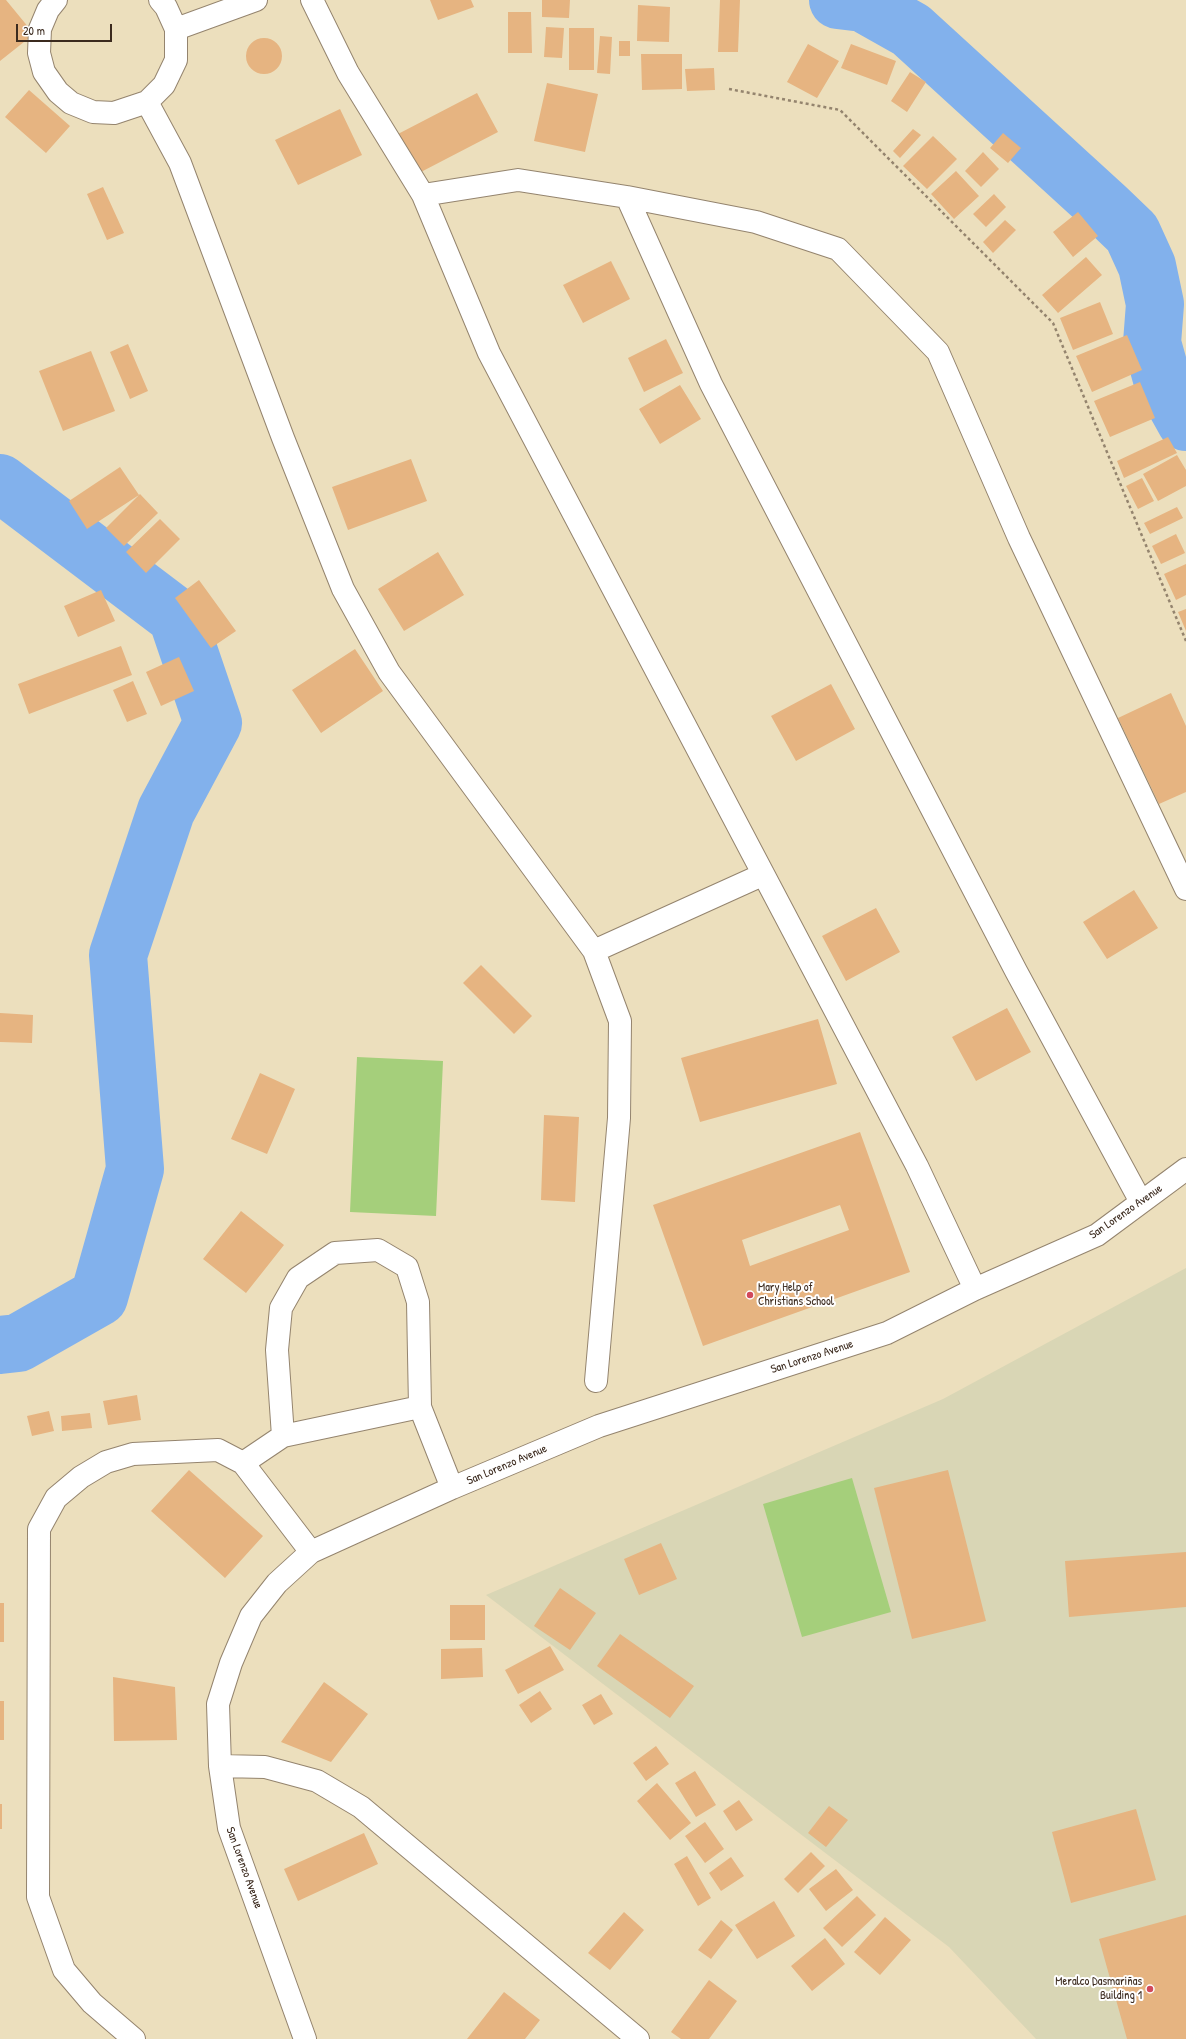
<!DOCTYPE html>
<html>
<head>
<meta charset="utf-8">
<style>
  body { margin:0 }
  #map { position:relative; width:1186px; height:2039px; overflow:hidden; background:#ecdfbd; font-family:"Patrick Hand",sans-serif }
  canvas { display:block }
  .scale { position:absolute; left:16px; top:24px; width:96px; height:18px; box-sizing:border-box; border:2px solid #3b2a1e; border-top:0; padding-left:5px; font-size:12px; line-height:14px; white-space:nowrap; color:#3b2a1e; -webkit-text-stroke:3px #fff; paint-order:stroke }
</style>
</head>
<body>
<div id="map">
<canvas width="1186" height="2039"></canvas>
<div class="scale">20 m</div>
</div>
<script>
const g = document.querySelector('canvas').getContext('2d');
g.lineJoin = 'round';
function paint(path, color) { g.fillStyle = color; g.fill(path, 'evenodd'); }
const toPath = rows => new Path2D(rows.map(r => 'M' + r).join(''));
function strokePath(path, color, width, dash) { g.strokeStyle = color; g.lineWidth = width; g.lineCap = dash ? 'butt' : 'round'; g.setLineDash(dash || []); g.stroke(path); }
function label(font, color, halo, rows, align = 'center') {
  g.font = font + ' "Patrick Hand",sans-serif'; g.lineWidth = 4; g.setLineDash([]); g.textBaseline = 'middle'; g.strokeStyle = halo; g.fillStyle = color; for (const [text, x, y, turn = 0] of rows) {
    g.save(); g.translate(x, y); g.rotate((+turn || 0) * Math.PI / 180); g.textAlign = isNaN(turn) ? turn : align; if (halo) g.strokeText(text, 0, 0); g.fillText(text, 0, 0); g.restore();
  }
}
paint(toPath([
  [1186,1268,1186,2039,1036,2039,949,1947,486,1595,943,1399]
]), '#d9d6b5');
paint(toPath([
  [357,1057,443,1061,436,1216,350,1212],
  [852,1478,891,1612,802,1637,763,1504]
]), '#a5cf7b');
strokePath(toPath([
  [838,0,863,3,911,30,1107,209,1132,233,1147,266,1155,304,1152,343,1162,379,1186,422],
  [0,483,177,617,213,723,166,811,118,955,135,1169,99,1297,18,1343,0,1345]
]), '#82b1ec', 58);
paint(toPath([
  [0,0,6,0,34,34,0,61],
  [430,0,471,0,474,7,438,20],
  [542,0,570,0,569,18,542,17],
  [720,0,740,0,738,52,718,52],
  [638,5,670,7,669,42,637,41],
  [508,12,531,12,532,53,508,53],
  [546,27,564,28,562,58,544,57],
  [569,28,594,28,594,70,569,70],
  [600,36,612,37,610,74,597,73],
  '246 56a18 18 0 1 1 36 0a18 18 0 1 1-36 0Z',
  [619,41,630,41,630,56,619,56],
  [808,44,839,61,817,98,787,82],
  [851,44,896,61,887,85,841,68],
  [641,54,682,54,682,89,642,90],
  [714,68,715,90,687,91,685,69],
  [910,72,926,82,907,112,891,101],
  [547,83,598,94,585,152,534,141],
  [29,90,70,126,46,153,5,117],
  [477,93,498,132,419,173,398,134],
  [340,109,362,155,298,185,275,140],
  [913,129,921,135,900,158,893,151],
  [1003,133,1021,148,1008,163,990,148],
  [933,136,957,159,927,189,903,166],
  [983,152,999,169,981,187,965,171],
  [956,171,979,196,954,219,931,194],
  [103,187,124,233,107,240,87,194],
  [994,194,1006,207,986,227,973,214],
  [1078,212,1098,236,1073,257,1053,232],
  [1005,220,1016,230,993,253,983,242],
  [1086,257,1102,275,1058,313,1042,295],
  [611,261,630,299,583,323,563,285],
  [1100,302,1113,334,1073,350,1060,318],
  [1127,335,1142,370,1092,392,1076,356],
  [666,339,683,373,644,392,628,358],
  [128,344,148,391,130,399,110,352],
  [91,351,115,411,63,431,39,371],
  [1140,382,1155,418,1110,437,1094,401],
  [680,385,701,419,660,444,639,409],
  [1168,437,1177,453,1124,478,1117,461],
  [1177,455,1186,470,1186,486,1158,501,1143,474],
  [411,459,427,501,348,530,332,487],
  [120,467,139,495,87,529,69,501],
  [1142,478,1154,501,1138,509,1126,486],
  [140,494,158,513,124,546,106,528],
  [1177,507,1183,518,1150,534,1144,523],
  [160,519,180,539,146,573,126,552],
  [1176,534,1185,553,1161,564,1152,546],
  [438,552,464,595,404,631,378,589],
  [1186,564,1186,595,1176,600,1164,574],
  [199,580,236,631,211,648,175,598],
  [101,590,115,621,78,637,64,606],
  [1186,609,1186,631,1178,612],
  [121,646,132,675,29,714,18,684],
  [355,649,383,691,321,733,292,690],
  [179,657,194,691,161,706,146,672],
  [133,681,147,714,127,722,113,690],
  [831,684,855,729,796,761,771,716],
  [1171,693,1186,726,1186,792,1159,804,1118,718],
  [1134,890,1158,928,1107,959,1083,922],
  [876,908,900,952,846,981,822,936],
  [481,965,532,1016,514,1034,463,983],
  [1007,1008,1031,1052,976,1081,952,1037],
  [0,1013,33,1015,32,1043,0,1042],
  [818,1019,837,1084,700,1122,681,1058],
  [260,1073,295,1089,267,1154,231,1139],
  [544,1115,579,1117,575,1202,541,1200],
  [860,1132,910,1272,703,1346,653,1205],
  [840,1205,849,1230,750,1266,742,1240],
  [241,1211,284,1245,246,1293,203,1259],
  [137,1395,141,1420,108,1425,103,1401],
  [49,1411,54,1431,32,1436,27,1416],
  [90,1413,92,1428,62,1431,61,1416],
  [189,1470,263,1536,225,1578,151,1511],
  [948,1470,986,1621,912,1639,874,1488],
  [661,1543,677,1579,639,1595,624,1559],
  [1186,1552,1186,1607,1069,1617,1065,1561],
  [560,1588,596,1613,570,1650,534,1626],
  [0,1603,4,1603,4,1642,0,1642],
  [450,1605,485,1605,485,1640,450,1640],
  [620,1634,694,1686,670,1718,597,1666],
  [550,1646,564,1670,518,1694,505,1670],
  [482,1648,483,1677,441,1679,441,1649],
  [113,1677,175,1687,177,1740,114,1741],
  [324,1682,368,1714,331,1762,281,1742],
  [540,1691,552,1709,531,1723,519,1705],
  [601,1694,613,1714,594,1725,582,1705],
  [0,1701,4,1701,4,1740,0,1740],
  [656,1746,669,1764,646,1781,633,1763],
  [695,1771,716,1805,696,1817,675,1783],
  [657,1783,691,1823,670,1840,637,1801],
  [739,1800,753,1820,736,1831,723,1811],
  [0,1804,2,1804,2,1829,0,1829],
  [829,1806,848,1820,826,1847,808,1833],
  [1136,1809,1156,1880,1071,1903,1052,1832],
  [705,1822,724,1849,705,1863,685,1836],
  [364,1833,378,1864,298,1901,284,1869],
  [811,1852,825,1866,798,1893,784,1879],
  [687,1856,711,1898,698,1906,674,1864],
  [731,1857,744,1876,721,1891,709,1873],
  [836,1869,853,1890,826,1911,809,1889],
  [857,1896,876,1915,842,1947,823,1928],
  [774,1901,795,1936,757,1959,735,1925],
  [624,1912,644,1930,610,1970,588,1953],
  [1186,1915,1186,2039,1127,2039,1099,1939],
  [885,1917,911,1940,880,1975,854,1952],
  [721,1920,733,1930,711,1959,698,1950],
  [825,1938,845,1964,812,1991,791,1966],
  [709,1980,737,2001,709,2039,681,2039,671,2032],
  [504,1992,540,2020,525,2039,467,2039]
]), '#e6b481');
const minor = toPath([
  [56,0,48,10,40,29,39,53,44,72,58,92,71,103,93,112,114,113,147,102,164,85,176,60,176,29,166,7,160,0],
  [312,0,348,73,423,195,489,353,917,1166,975,1289],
  [176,29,256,0],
  [147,102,180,163,283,438,343,589,389,672,594,951,620,1021,619,1118,596,1381],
  [423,195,518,180,627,197,711,384,1016,971,1141,1202],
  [627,197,756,222,838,249,938,352,1019,538,1186,889],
  [594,951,762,875],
  [420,1407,452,1488],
  [243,1463,283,1436,420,1407,418,1302,407,1267,378,1250,335,1253,298,1278,281,1308,277,1350,283,1436],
  [220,1766,265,1767,317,1781,361,1807,638,2039],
  [134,2039,92,2003,64,1970,38,1897,39,1529,56,1498,81,1477,106,1462,133,1454,218,1450,243,1463,311,1552],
  [305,2039,229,1828,220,1766,218,1704,231,1663,251,1616,277,1583,311,1552,452,1488,599,1426,887,1333,975,1289,1097,1235,1186,1169]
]);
strokePath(minor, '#94846e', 24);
strokePath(toPath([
  [729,89,840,110,1053,323,1186,641]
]), '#94846e', 2.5, [3, 3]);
strokePath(minor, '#fff', 22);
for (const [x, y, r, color] of [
  [750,1295,4,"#d1495b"],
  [1150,1989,4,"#d1495b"]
]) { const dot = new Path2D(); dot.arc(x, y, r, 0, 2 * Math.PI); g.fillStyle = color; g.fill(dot); strokePath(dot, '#fff', 1.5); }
label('12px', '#3b2a1e', '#fff', [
  ["San Lorenzo Avenue",1126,1212,-35],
  ["San Lorenzo Avenue",812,1357,-18],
  ["San Lorenzo Avenue",507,1465,-23],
  ["San Lorenzo Avenue",244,1868,70]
]);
label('12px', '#3b2a1e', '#fff', [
  ["Mary Help of",758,1288],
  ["Christians School",758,1302],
  ["Meralco Dasmariñas",1142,1982,"right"],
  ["Building 1",1142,1996,"right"]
], 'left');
</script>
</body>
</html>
